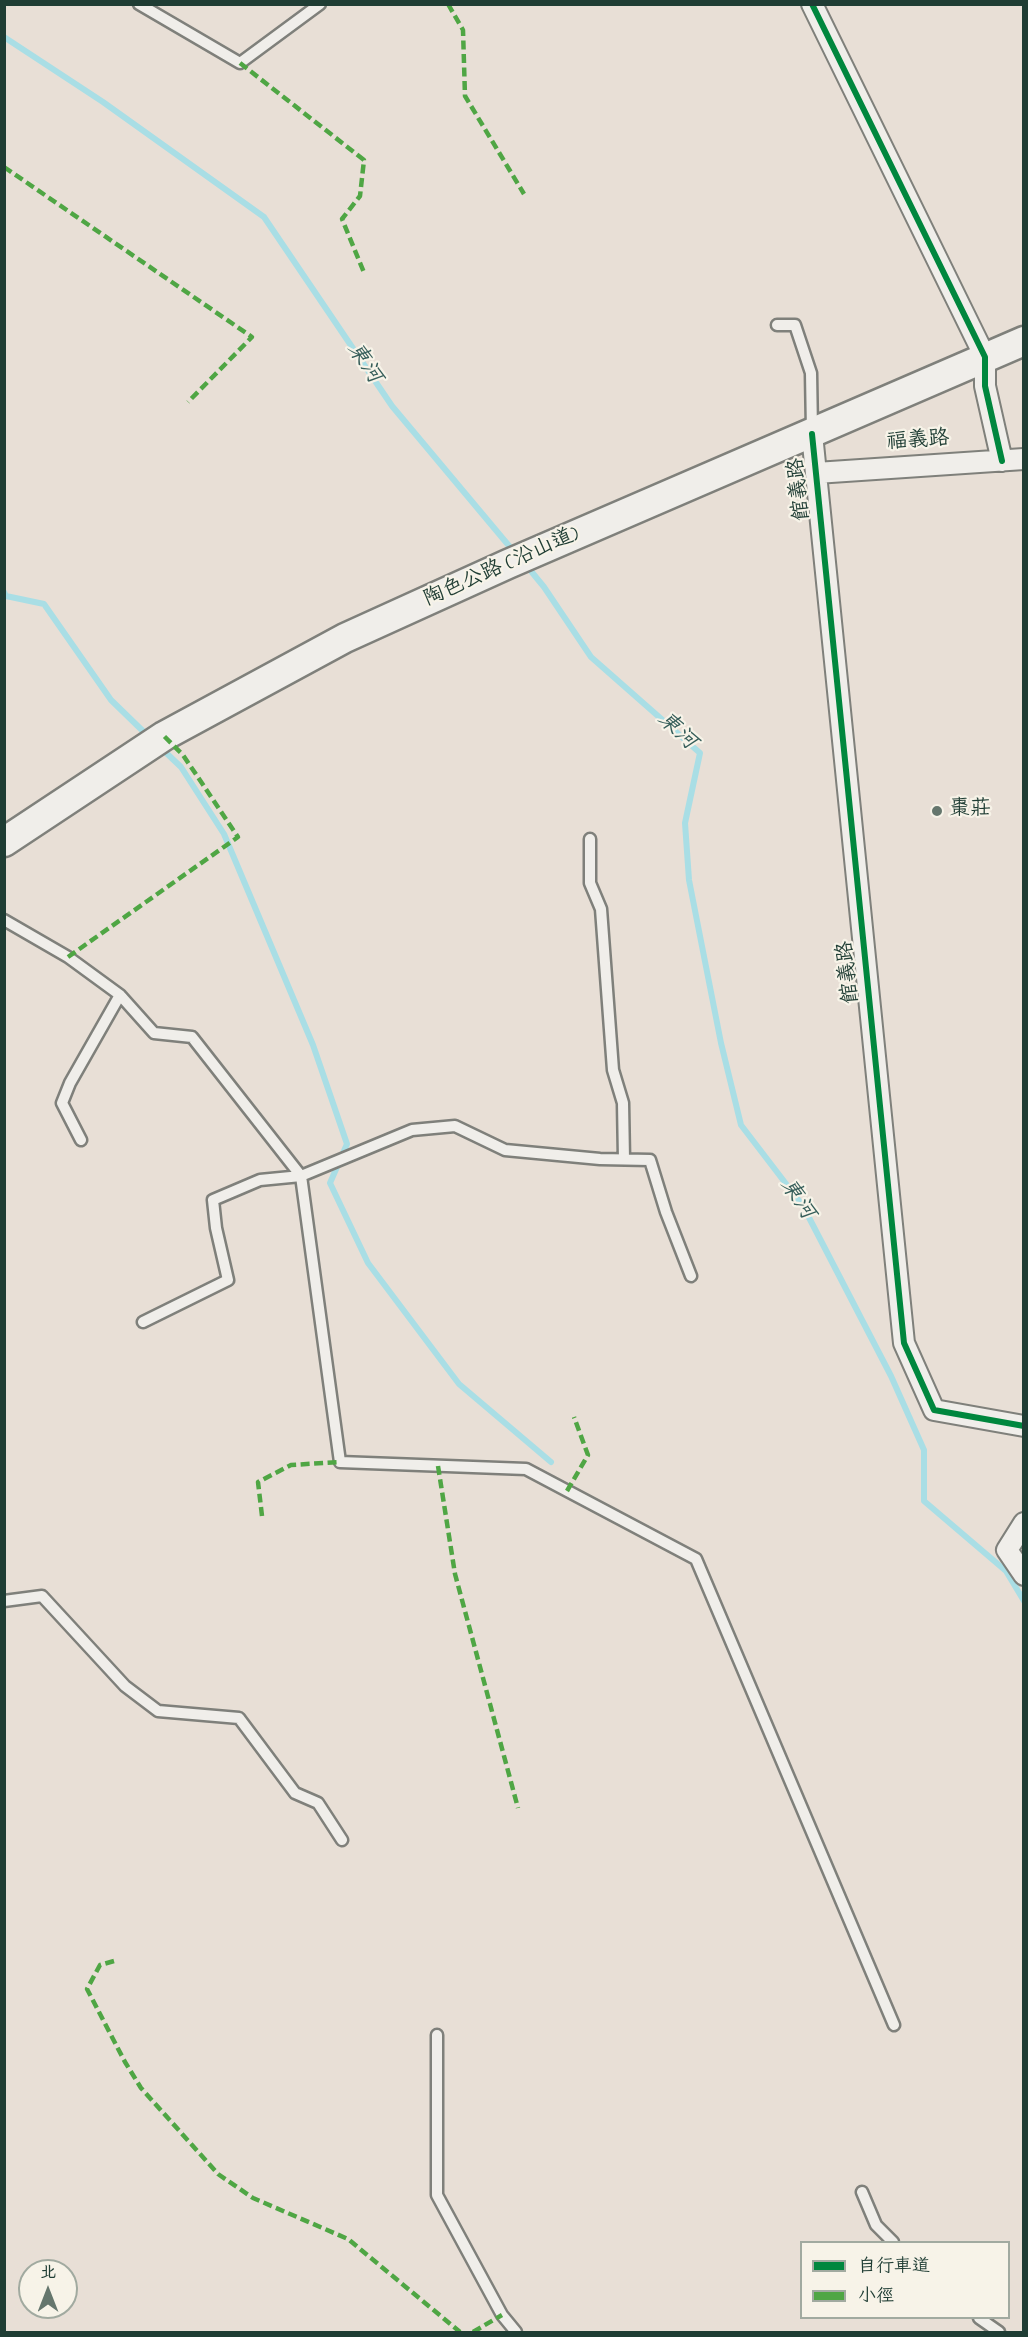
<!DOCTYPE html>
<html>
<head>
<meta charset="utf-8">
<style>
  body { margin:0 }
  #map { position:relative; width:1028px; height:2337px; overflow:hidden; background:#e8dfd6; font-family:"Indie Flower","LXGW WenKai TC",sans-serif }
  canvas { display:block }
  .frame { position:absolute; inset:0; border:6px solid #1f3d34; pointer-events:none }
  .legend { position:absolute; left:800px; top:2241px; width:210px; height:78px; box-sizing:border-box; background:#f7f3e8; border:2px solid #a1aaa0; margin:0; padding:8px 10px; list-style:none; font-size:18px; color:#1f3d34 }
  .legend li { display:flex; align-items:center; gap:12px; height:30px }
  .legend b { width:30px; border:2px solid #a1aaa0 }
  .north { position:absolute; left:18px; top:2259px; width:60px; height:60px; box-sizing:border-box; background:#f7f3e8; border:2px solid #a1aaa0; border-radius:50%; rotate:0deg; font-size:16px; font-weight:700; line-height:24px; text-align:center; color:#1f3d34 }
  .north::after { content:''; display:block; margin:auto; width:21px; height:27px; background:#65766d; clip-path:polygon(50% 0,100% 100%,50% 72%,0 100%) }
</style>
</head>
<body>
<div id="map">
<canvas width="1028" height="2337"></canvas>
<div class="frame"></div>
<ul class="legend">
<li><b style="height:8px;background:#00873e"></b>自行車道</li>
<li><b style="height:8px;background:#4fa644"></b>小徑</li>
</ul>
<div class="north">北</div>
</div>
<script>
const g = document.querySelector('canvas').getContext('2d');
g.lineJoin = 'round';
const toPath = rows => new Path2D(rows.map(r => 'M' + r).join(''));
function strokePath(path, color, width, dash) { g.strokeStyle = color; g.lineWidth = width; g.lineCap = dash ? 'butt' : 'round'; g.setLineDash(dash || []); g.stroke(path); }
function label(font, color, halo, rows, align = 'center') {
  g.font = font + ' "Indie Flower","LXGW WenKai TC",sans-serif'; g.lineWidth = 4.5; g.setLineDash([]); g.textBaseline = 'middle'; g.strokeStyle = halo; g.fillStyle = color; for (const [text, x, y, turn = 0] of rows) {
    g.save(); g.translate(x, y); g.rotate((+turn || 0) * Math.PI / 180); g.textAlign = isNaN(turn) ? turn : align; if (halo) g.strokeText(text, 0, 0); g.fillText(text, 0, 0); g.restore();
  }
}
strokePath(toPath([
  [4,37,103,102,264,217,392,406,515,553],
  [526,565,544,587,591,657,700,753,685,823,689,880,721,1043,741,1125,803,1206,891,1376,924,1450,924,1501,1006,1571,1024,1601],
  [4,592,6,596,44,604,111,700,148,736],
  [160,747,181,767,224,834,313,1045,347,1144,330,1183,368,1263,459,1384,551,1462]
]), '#a9dee5', 6);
const lane = toPath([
  [139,4,240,63,320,4],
  [777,325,795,325,811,373,812,431],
  [590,839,590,883,601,909,613,1070,623,1103,624,1159],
  [4,920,68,957,120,995,154,1033,192,1037,301,1176,340,1462,526,1469,696,1559,894,2025],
  [81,1140,62,1103,70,1083,120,995],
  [143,1322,228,1280,216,1228,213,1200,260,1180,301,1176,412,1130,455,1126,505,1150,600,1159,650,1160,666,1212,691,1276],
  [4,1601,42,1596,125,1686,158,1711,239,1718,295,1793,318,1803,342,1840],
  [437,2035,437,2195,502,2315,516,2332],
  [862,2192,876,2225,893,2242],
  [979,2318,999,2332]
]);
const street = toPath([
  [812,4,985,357,985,386,1002,461],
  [812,434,904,1343,934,1410,1024,1426],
  [816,473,1024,459],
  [1024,1523,1007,1550,1024,1575]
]);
const secondary = toPath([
  [4,842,164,736,345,638,508,564,1024,341]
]);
strokePath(lane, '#7f807b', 15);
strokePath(street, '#7f807b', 24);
strokePath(secondary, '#7f807b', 33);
strokePath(lane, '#f0eeea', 10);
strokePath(street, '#f0eeea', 20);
strokePath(secondary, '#f0eeea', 28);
strokePath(toPath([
  [448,4,463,30,465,96,524,194],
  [240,63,364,160,360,196,342,219,365,275],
  [4,167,252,337,188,402],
  [68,957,238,837,183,755,164,736],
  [438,1466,455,1574,518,1808],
  [567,1491,588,1455,574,1417],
  [262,1516,258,1482,291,1465,340,1462],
  [114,1961,100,1965,87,1989,125,2062,141,2088,218,2174,253,2198,348,2239,460,2332],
  [473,2332,502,2315]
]), '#4fa644', 4.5, [9, 4.5]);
strokePath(toPath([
  [812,4,985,357,985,386,1002,461],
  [812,434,904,1343,934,1410,1024,1426]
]), '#00873e', 6);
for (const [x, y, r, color] of [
  [937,811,6,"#65766d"]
]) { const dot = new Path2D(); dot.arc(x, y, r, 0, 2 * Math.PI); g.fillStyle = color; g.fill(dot); strokePath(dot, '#f7f3e8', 2); }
label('21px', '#1f3d34', '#f7f3e8', [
  ["福義路",918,442,-4],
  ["館義路",801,489,-96],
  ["陶色公路 (沿山道)",502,568,-24],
  ["館義路",850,972,-96]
]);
label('21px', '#1f3d34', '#f7f3e8', [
  ["棗莊",949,811]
], 'left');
label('italic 22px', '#355d59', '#f7f3e8', [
  ["東河",363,364,56],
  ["東河",676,732,43],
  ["東河",796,1200,56]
]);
</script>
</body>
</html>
